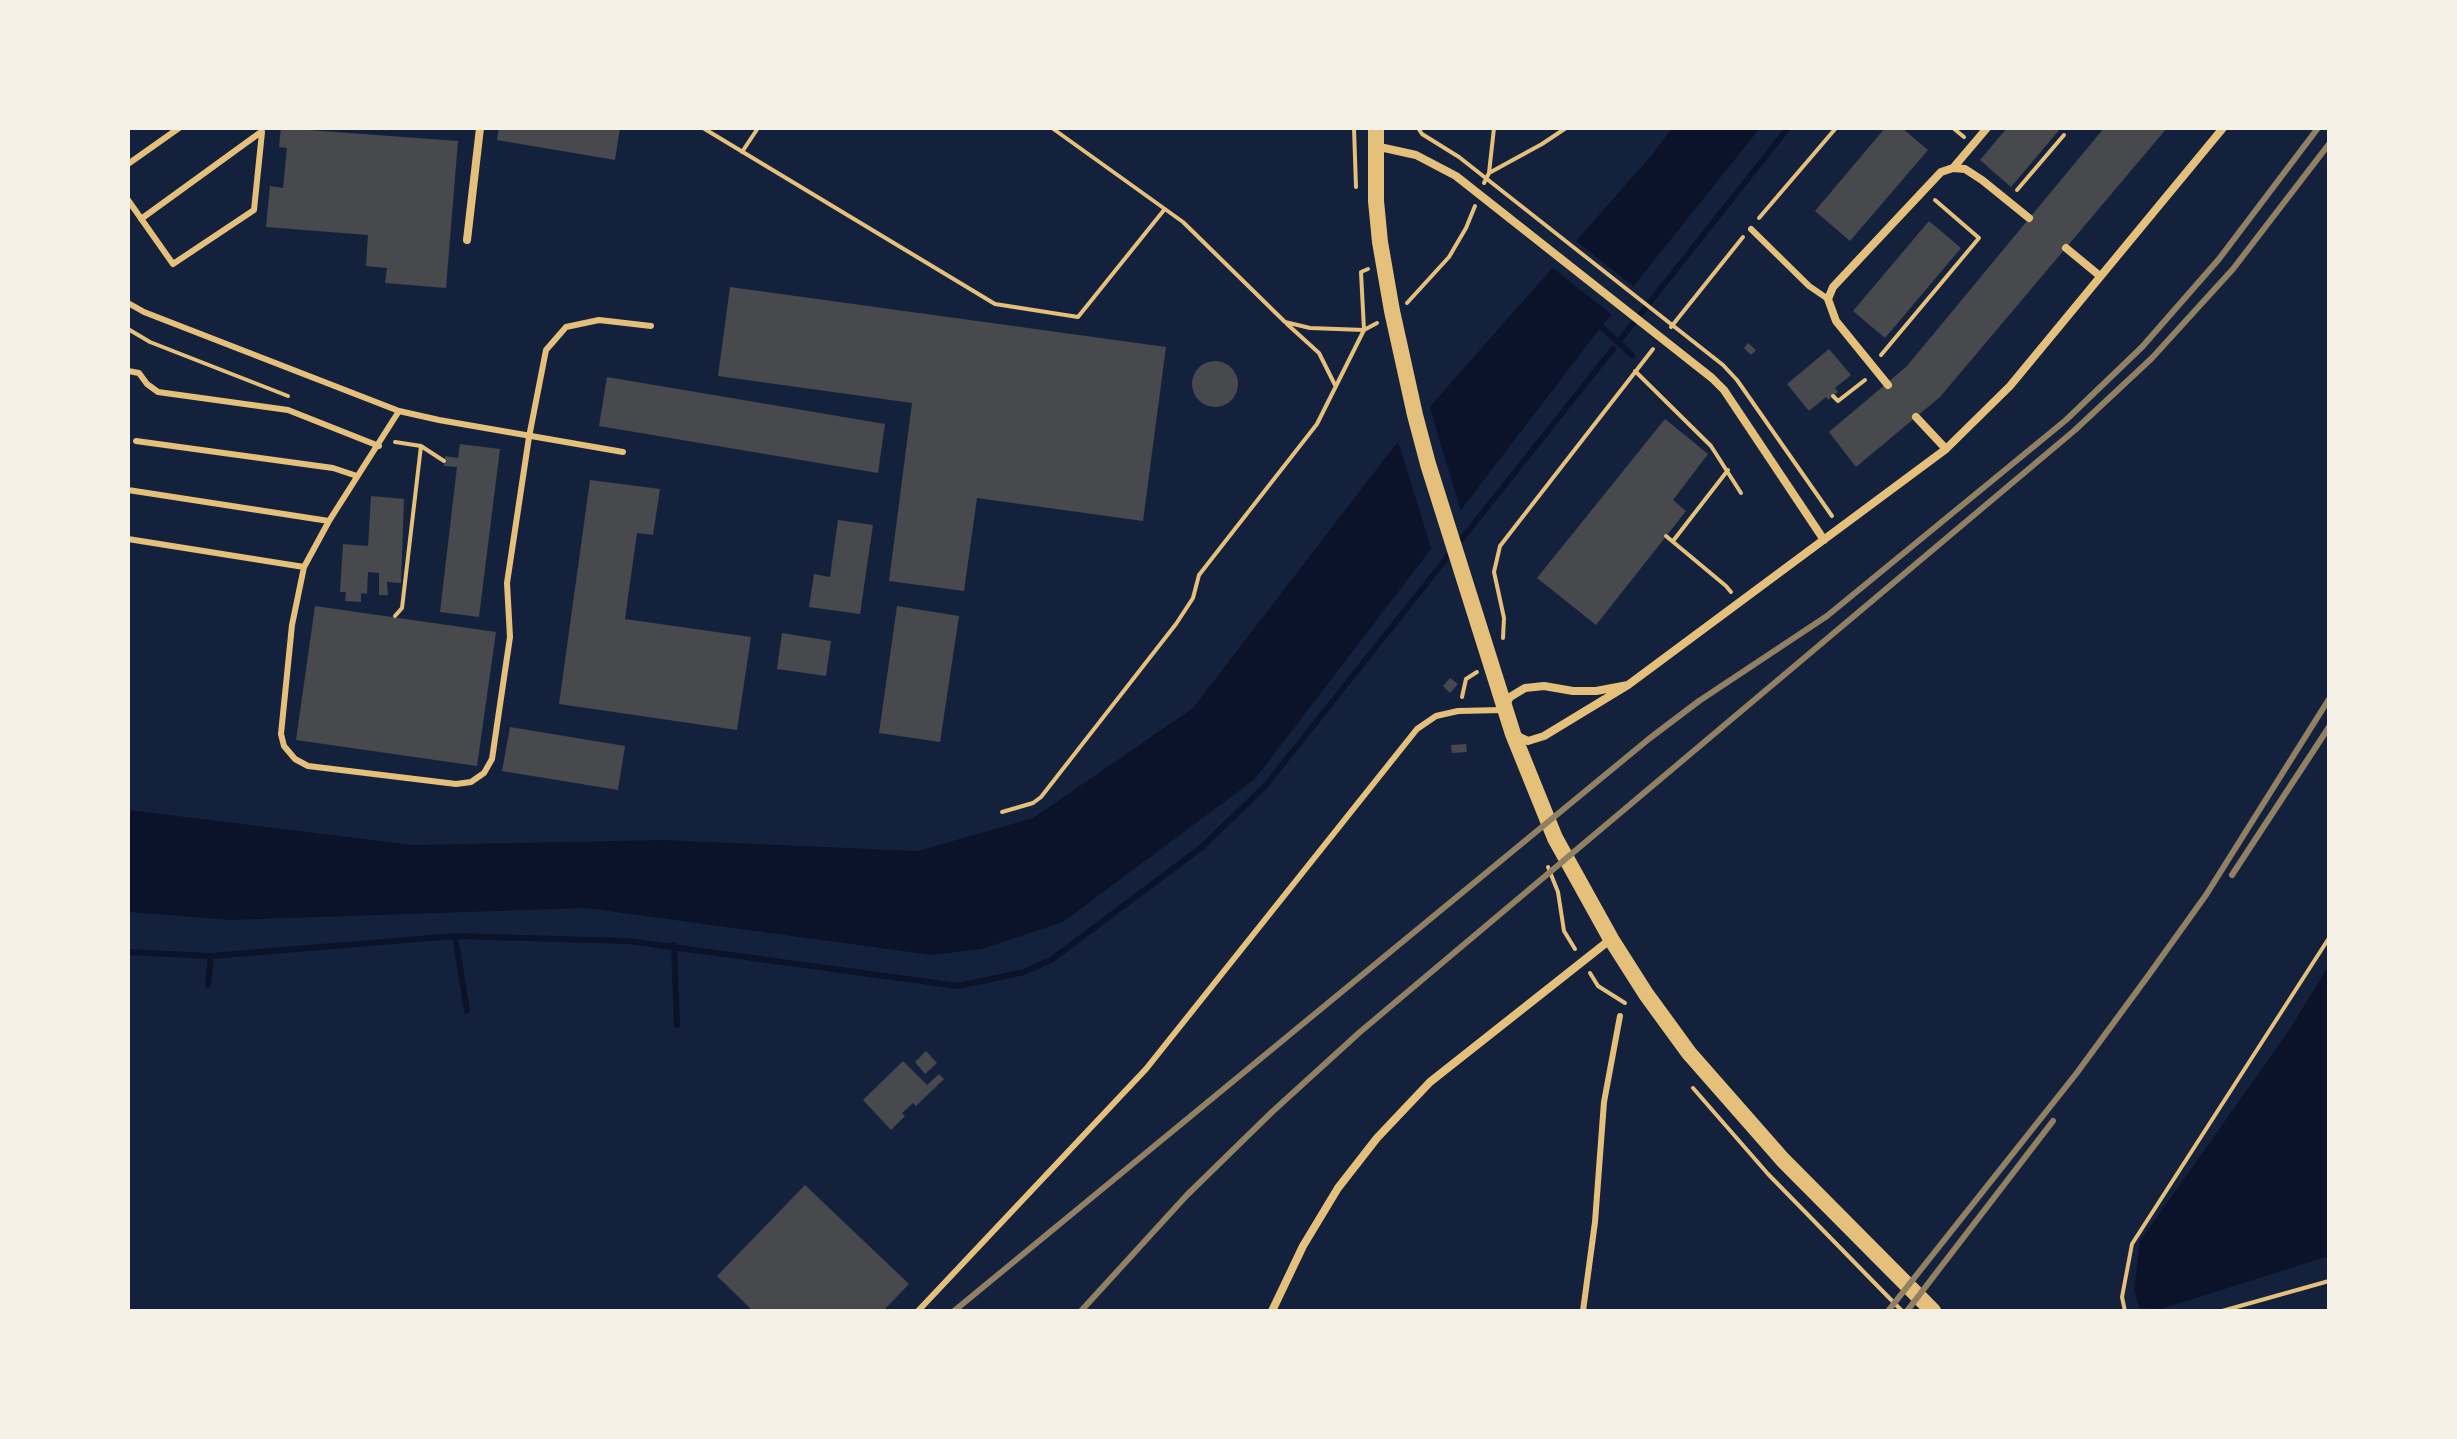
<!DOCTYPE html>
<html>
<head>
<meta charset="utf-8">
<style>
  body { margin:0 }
  #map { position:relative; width:2457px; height:1439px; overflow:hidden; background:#14213d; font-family:"Playfair Display",serif }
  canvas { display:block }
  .frame { position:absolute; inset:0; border:130px solid #f6f1e7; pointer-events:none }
</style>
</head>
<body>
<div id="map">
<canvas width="2457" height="1439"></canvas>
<div class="frame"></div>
</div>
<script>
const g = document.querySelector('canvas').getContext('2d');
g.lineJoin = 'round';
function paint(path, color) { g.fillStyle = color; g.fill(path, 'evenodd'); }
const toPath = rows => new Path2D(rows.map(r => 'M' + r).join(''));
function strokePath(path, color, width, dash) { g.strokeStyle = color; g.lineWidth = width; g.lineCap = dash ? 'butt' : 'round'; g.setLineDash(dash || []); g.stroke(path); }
paint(toPath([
  [1672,128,1760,128,1601,327,1255,779,1063,922,982,949,932,955,586,908,231,920,128,912,128,810,413,845,664,840,918,851,1033,818,1193,708,1389,453,1651,156],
  [2329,965,2329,1256,2161,1309,2139,1308,2134,1289,2140,1241,2288,1032]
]), '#0b132b');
paint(toPath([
  [1572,238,1637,289,1615,317,1549,265],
  [1428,402,1462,515,1433,554,1397,438]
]), '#14213d');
strokePath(toPath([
  [1596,322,1632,355],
  [1620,340,1788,128],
  [455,936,467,1011],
  [674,945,677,1025],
  [128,952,211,956,455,936,628,941,958,986,1024,972,1051,960,1202,847,1266,785,1613,349],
  [208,985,211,956]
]), '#0b132b', 6);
paint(toPath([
  [281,128,458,141,446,288,385,283,387,268,366,266,368,235,266,227,270,186,283,188,287,148,279,147],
  [499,128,620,128,615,160,497,140],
  [1885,128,1902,128,1928,150,1850,241,1815,211],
  [2007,128,2060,129,2011,187,1980,160],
  [2104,128,2167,128,1940,397,1856,467,1829,432,1907,366],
  [1929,221,1961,248,1885,338,1853,311],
  [730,287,1166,347,1143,521,977,498,964,591,889,581,912,403,718,376],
  [1748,343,1756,350,1751,355,1744,348],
  [1829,349,1851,375,1835,388,1838,392,1828,400,1826,397,1809,411,1787,384],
  '1192 384a23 23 0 1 1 46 0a23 23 0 1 1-46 0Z',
  [607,377,885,424,878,473,599,426],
  [1665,419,1708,454,1673,500,1686,511,1596,625,1537,578],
  [460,444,500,449,479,617,440,612,457,467,444,466,445,456,458,458],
  [590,480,660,489,653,535,637,533,625,619,751,637,737,730,559,704],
  [371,496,404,499,401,583,387,582,388,595,379,595,379,573,368,572,367,594,361,593,361,602,345,601,346,592,340,592,343,544,368,546],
  [838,520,873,525,860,614,809,607,814,574,830,577],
  [315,606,496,632,477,766,296,740],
  [897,606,959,616,940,742,879,733],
  [782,633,831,641,826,676,777,669],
  [1450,678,1458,684,1450,693,1443,686],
  [510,727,625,746,618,790,502,771],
  [1466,744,1467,752,1452,753,1451,745],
  [926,1051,937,1063,925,1074,915,1062],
  [903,1061,927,1085,939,1074,944,1079,916,1106,913,1103,902,1113,905,1116,891,1130,863,1100],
  [805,1185,909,1284,883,1311,753,1311,717,1276]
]), '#48494c');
strokePath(toPath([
  [703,128,995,304,1078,317,1164,210],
  [1052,128,1183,222,1285,322,1310,328,1364,330,1361,272,1368,269],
  [1354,128,1356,187],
  [1418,128,1422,134,1459,157,1723,365,1737,380,1832,516],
  [1953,128,1964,137],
  [742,152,758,128],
  [1489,173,1494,128],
  [1484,183,1489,173,1542,144,1566,128],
  [2017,190,2064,135],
  [1759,218,1836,128],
  [1407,303,1449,257,1466,228,1475,206],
  [1287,324,1319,353,1335,385],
  [1671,327,1743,237],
  [128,329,150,342,288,396],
  [1881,355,1979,238,1935,200],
  [1635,371,1711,446,1741,493],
  [1833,396,1838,401,1865,380],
  [395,442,421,446,444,461],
  [1666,536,1726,586,1731,592],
  [1673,541,1728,470],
  [395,616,402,608,421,446],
  [1503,638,1504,618,1494,572,1500,546,1653,349],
  [1462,697,1466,679,1477,672],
  [1002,812,1033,803,1041,797,1176,624,1193,598,1199,575,1317,424,1364,330,1377,323],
  [1548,867,1558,892,1564,931,1575,949],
  [1590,973,1598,986,1625,1003],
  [1693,1088,1768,1174,1902,1311],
  [2125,1311,2122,1297,2132,1244,2329,938],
  [2222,1311,2329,1281]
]), '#e5c07b', 4);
strokePath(toPath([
  [128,164,179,128],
  [128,200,173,264,254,210,262,132],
  [141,219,261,132],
  [1751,229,1809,286,1828,299],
  [128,303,144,312,399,411,439,420,623,452],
  [128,371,139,373,147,384,158,392,288,410,379,446],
  [399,411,329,521,304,567,292,625,281,734,284,746,295,759,308,766,456,784,471,782,484,773,492,759,510,637,507,583,529,437,546,350,566,327,599,320,651,326],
  [136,441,333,468,357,476],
  [128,490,329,521],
  [128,539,304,567],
  [918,1311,1146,1069,1417,729,1436,716,1458,711,1502,710],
  [1583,1311,1595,1222,1604,1102,1620,1016]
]), '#e5c07b', 6);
strokePath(toPath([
  [1375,146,1416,155,1456,176,1712,378,1724,390,1824,540],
  [1953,168,1987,128],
  [467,240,480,128],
  [2066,248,2100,276],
  [1888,385,1836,321,1828,299,1833,287,1941,172,1953,168,1965,169,1982,180,2029,218],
  [1916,417,1946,449],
  [1505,706,1510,697,1525,688,1544,686,1573,691,1596,691,1628,685,1946,449,2010,386,2223,128],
  [1517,736,1528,741,1544,736,1628,685],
  [1272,1311,1303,1246,1338,1188,1377,1138,1430,1082,1611,939]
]), '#e5c07b', 8);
strokePath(toPath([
  [1376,128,1376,201,1380,242,1392,311,1415,415,1428,464,1513,734,1555,838,1611,939,1646,994,1689,1053,1783,1160,1933,1311]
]), '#e5c07b', 16);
strokePath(toPath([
  [2232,875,2329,727],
  [954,1311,1650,738,1699,701,1827,616,2066,420,2142,347,2219,259,2318,128],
  [1081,1311,1187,1195,1272,1112,1360,1032,2075,430,2152,358,2233,269,2329,144],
  [1888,1311,2076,1074,2148,976,2206,895,2329,699],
  [1907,1311,2053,1121]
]), '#918062', 6);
</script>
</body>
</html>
